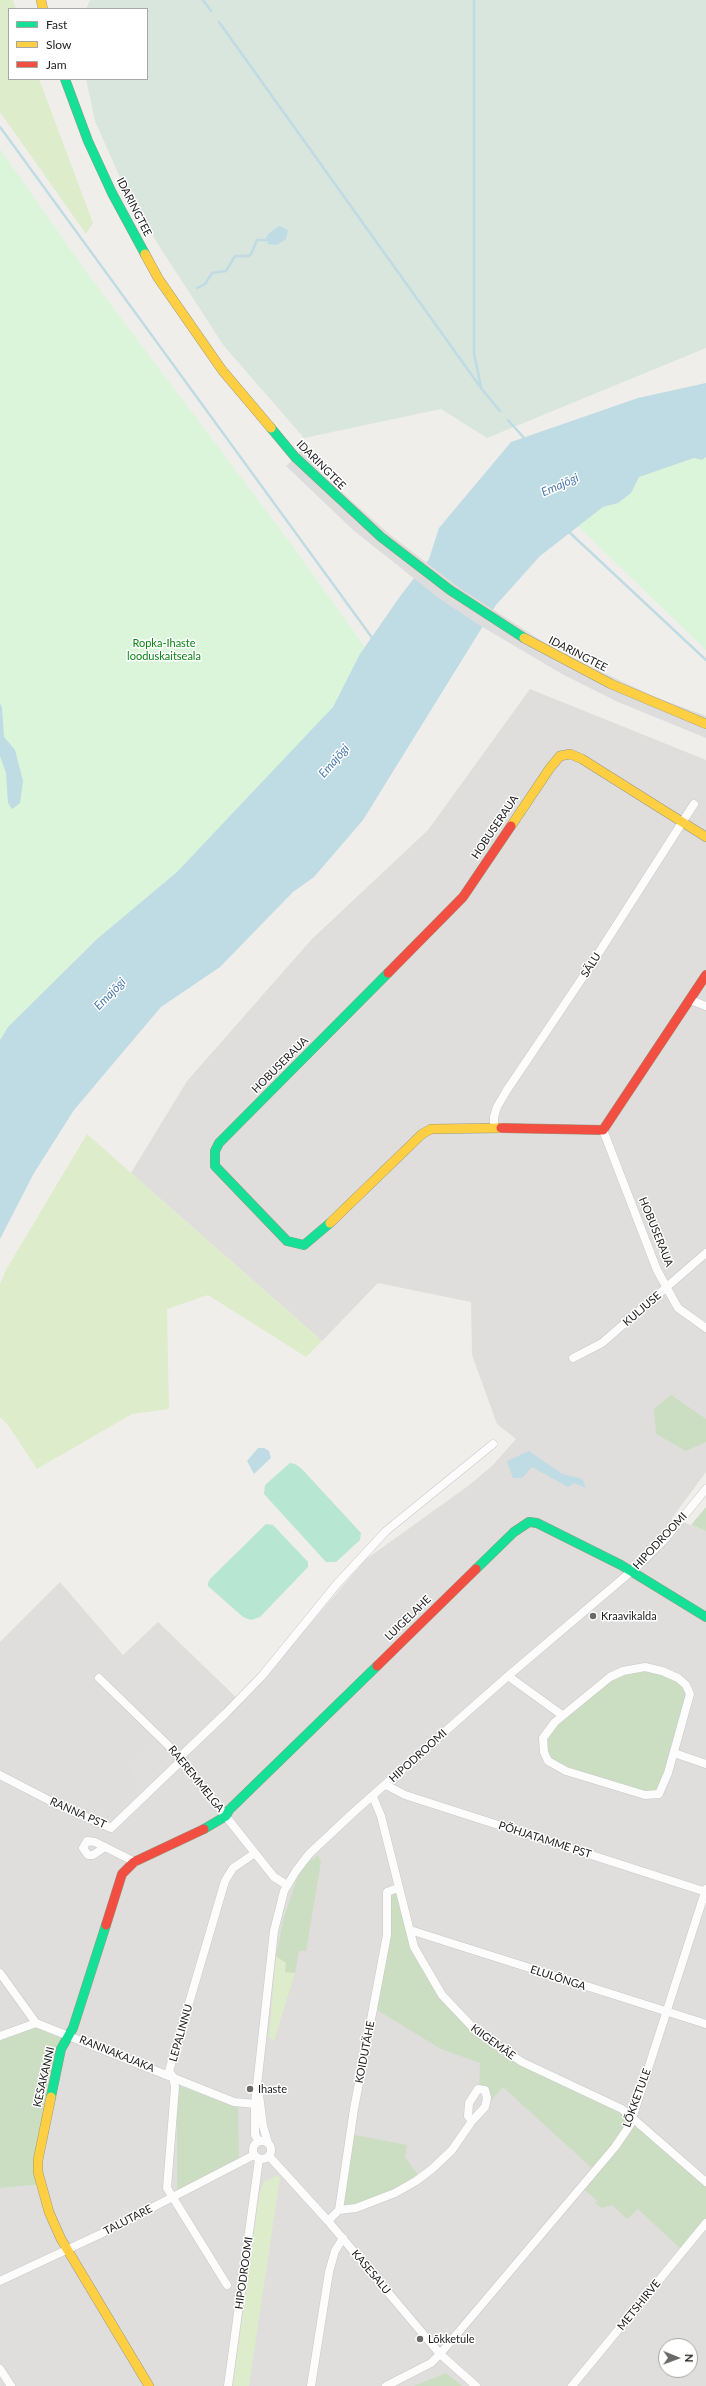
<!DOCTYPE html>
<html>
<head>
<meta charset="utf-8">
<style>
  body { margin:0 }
  #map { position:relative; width:706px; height:2386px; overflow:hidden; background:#f0eeeb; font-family:Lato,sans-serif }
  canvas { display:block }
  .legend { position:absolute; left:8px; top:8px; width:140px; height:72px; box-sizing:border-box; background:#fff; border:1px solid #a7a7a7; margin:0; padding:5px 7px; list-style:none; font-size:12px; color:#222 }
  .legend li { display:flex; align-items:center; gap:8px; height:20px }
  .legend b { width:20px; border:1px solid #a7a7a7 }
  .north { position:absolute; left:658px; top:2338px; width:40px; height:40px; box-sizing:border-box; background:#fff; border:1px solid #a7a7a7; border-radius:50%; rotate:91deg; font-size:11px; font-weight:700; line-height:16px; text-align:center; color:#222 }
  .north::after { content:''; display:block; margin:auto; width:14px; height:18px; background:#6a6968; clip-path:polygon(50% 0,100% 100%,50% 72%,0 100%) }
</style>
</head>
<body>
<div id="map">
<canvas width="706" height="2386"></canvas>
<ul class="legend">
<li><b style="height:5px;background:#16e098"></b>Fast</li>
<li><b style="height:5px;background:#ffcf43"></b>Slow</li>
<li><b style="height:5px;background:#f24e42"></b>Jam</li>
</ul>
<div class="north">N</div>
</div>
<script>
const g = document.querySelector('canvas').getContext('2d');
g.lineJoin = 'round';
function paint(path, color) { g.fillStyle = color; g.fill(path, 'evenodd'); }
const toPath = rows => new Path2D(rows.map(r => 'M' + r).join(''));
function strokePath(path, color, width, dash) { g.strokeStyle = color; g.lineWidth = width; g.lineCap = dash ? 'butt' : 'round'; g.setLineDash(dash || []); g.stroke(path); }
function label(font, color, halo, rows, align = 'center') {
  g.font = font + ' Lato,sans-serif'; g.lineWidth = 3; g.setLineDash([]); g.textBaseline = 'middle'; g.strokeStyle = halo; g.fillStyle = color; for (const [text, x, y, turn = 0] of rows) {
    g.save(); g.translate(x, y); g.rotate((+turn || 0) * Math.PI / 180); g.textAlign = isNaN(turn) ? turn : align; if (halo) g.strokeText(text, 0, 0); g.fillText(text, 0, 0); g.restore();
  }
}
paint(toPath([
  [530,689,706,760,706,1472,672,1518,706,1531,706,2386,0,2386,0,1642,60,1582,123,1655,158,1622,242,1703,365,1560,468,1486,492,1466,516,1439,497,1424,472,1355,471,1302,378,1283,322,1341,131,1173,187,1081,312,939,428,830],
  [666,2346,690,2346,690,2370,666,2370]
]), '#dfdedc');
paint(toPath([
  [0,0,13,0,16,9,9,9,9,79,39,79,93,223,86,234,0,112],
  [87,1134,322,1341,306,1357,208,1295,167,1309,169,1409,132,1414,37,1469,8,1425,0,1417,0,1284,7,1268],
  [276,1956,286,1963,286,1972,295,1973,274,2041,269,2037],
  [276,2176,280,2177,249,2386,233,2386,259,2196,263,2183]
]), '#ddeccb');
paint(toPath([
  [671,1395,706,1419,706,1442,686,1451,656,1434,654,1409],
  [706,1507,706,1531,691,1525],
  [630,1671,656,1671,679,1680,687,1690,659,1790,654,1794,560,1766,549,1756,546,1739,559,1722,618,1674],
  [318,1855,321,1862,306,1951,299,1951,295,1973,285,1972,286,1963,276,1956,284,1917,299,1873,304,1865],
  [397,1890,414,1948,473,2033,504,2057,620,2110,630,2118,613,2146,594,2170,503,2087,487,2105,487,2096,479,2089,480,2063,441,2049,374,2008,388,1935,388,1893],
  [37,2023,65,2033,44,2112,42,2184,0,2188,0,2037],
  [177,2085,238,2108,239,2158,177,2190],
  [634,2120,706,2181,706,2223,683,2251,638,2209,627,2219,612,2205,602,2208,595,2203,598,2201,582,2188],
  [349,2134,407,2145,405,2157,421,2179,394,2196,341,2208],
  [446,2373,462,2386,414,2386]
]), '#cbdec1');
paint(toPath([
  [90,0,706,0,706,348,487,438,441,409,304,438,224,346,159,246,125,189,95,121,86,79,147,79,147,9,86,9]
]), '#d9e6de');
paint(toPath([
  [0,149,84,269,288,540,365,647,333,707,278,768,177,872,97,939,8,1027,0,1040],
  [706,457,706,650,578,526,603,507,618,503,631,493,639,477,694,458,702,460]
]), '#daf5da');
paint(toPath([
  [290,1463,295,1464,301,1468,361,1533,360,1540,336,1562,326,1562,264,1494,265,1485],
  [266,1524,273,1525,308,1562,308,1567,260,1617,251,1620,243,1617,208,1586,208,1583,210,1579]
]), '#b7e6d2');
paint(toPath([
  [153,1740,174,1761,145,1789,130,1773,138,1766,132,1760]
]), '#e0dfde');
paint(toPath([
  [279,226,288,230,286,239,277,245,268,244,266,238,268,234],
  [706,383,706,457,702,460,694,458,639,477,631,493,618,503,603,507,540,556,496,605,363,820,314,877,293,892,220,967,161,1007,74,1110,34,1173,0,1239,0,1040,8,1027,97,939,177,872,333,707,360,654,401,595,429,559,439,528,511,442,638,398],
  [0,703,2,708,4,737,15,750,23,781,20,803,12,809,8,803,6,773,0,756],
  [258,1448,264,1448,269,1451,271,1458,254,1474,247,1461],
  [529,1451,562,1474,582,1479,586,1488,574,1483,568,1487,532,1467,522,1478,513,1478,507,1461]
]), '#bfdbe3');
paint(toPath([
  [301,451,325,477,389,534,461,589,542,641,585,664,653,696,706,716,706,738,618,702,562,674,479,625,440,599,353,530,286,466]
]), '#dedddd');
strokePath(toPath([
  [203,0,211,11],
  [474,0,474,353,481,387],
  [219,22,481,388,500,411],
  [0,127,373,639],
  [197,288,205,284,212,273,226,271,235,256,249,256,251,254,257,240,266,240],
  [508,420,525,439],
  [568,531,706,660]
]), '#bfdbe3', 2.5);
const street = toPath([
  [690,1000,706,1006],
  [494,1127,494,1117,497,1107,507,1090,591,965,694,804],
  [603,1130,657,1270,678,1308,706,1328],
  [573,1358,602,1343,706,1253],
  [645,1667,662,1671,678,1678,686,1685,690,1694,668,1773,659,1794,645,1795,566,1771,548,1761,544,1752,543,1738,555,1722,610,1677,623,1671,645,1667],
  [508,1676,562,1715],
  [99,1678,174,1751,274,1877,287,1885],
  [674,1753,706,1764],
  [179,1758,226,1713,262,1676,336,1585,386,1531,493,1444],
  [0,1775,58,1805,111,1828,182,1760],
  [386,1785,405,1795,706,1892],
  [373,1797,381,1816,414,1947,442,1995,477,2032,522,2062,622,2109,706,2182],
  [105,1847,93,1855,88,1855,83,1848,87,1841,95,1842,135,1862],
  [410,1930,706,2024],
  [0,1973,36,2023,234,2102,255,2104],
  [0,2036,36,2023],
  [259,2095,263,2126,268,2143],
  '253 2150a9 9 0 1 1 18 0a9 9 0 1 1-18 0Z',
  [259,2141,255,2135,255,2104,274,1931,284,1891,296,1871,309,1854,355,1811,508,1676,640,1564,665,1539,706,1489],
  [269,2156,328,2221,440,2354,476,2386],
  [339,2210,356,2208,395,2193,416,2181,432,2169,452,2150,472,2121,485,2107,487,2098,485,2090,478,2089,469,2103,468,2116,472,2121],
  [328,2221,339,2210,354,2109,387,1935,387,1892,398,1888],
  [0,2281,107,2231,254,2155],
  [227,2285,167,2188,175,2087,173,2077,169,2071,225,1881,233,1868,255,1853],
  [0,2369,11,2386],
  [228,2386,259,2159],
  [311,2386,329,2272,335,2251,343,2238],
  [386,2386,431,2363,440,2354,615,2147,630,2125,706,1889],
  [572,2386,706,2223]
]);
const fast = toPath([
  [65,79,88,141,112,193,145,254],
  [271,428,295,457,381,537,450,590,524,638],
  [330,1223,304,1245,287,1241,215,1166,215,1151,219,1143,388,973],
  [476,1569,514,1532,529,1522,537,1523,621,1565,706,1617],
  [204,1829,226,1816,229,1810,377,1666],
  [51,2097,61,2049,73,2028,106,1925]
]);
const slow = toPath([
  [41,0,43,9],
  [145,254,158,278,222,370,271,428],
  [524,638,611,684,706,724],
  [511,826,550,768,560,756,570,754,582,759,706,837],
  [330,1223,422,1134,431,1129,501,1128],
  [51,2097,38,2160,38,2172,49,2212,61,2239,149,2386]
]);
const jam = toPath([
  [388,973,463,897,511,826],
  [501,1128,603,1130,706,975],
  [377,1666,476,1569],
  [106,1925,122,1874,134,1862,204,1829]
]);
strokePath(street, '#c9c8c7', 9);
strokePath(fast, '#999a82', 10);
strokePath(slow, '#999a82', 10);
strokePath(jam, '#999a82', 10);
strokePath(street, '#fdfcfc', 8);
strokePath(fast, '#16e098', 9);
strokePath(slow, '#ffcf43', 9);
strokePath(jam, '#f24e42', 9);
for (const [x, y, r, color] of [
  [593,1616,4,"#6a6968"],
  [250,2089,4,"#6a6968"],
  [420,2339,4,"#6a6968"]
]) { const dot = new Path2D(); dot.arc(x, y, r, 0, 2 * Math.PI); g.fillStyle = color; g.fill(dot); strokePath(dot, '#fff', 1.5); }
label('11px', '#222', '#fff', [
  ["IDARINGTEE",134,207,63],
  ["IDARINGTEE",321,465,45],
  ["IDARINGTEE",578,654,27],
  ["HOBUSERAUA",495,827,-56],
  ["SÄLU",591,965,-57],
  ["HOBUSERAUA",280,1065,-45],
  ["HOBUSERAUA",656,1232,68],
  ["KULJUSE",642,1309,-41],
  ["HIPODROOMI",660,1541,-47],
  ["LUIGELAHE",408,1618,-44],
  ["HIPODROOMI",418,1756,-42],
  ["RAEREMMELGA",196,1779,51],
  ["RANNA PST",78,1813,24],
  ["PÕHJATAMME PST",545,1840,18],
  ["ELULÕNGA",558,1978,18],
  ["LEPALINNU",181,2033,-74],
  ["KIIGEMÄE",493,2042,36],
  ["KOIDUTÄHE",365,2052,-79],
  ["RANNAKAJAKA",117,2054,22],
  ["KESAKANNI",44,2077,-77],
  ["LÕKKETULE",637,2098,-70],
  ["TALUTARE",128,2220,-27],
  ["KASESALU",371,2272,50],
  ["HIPODROOMI",244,2273,-82],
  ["METSHIRVE",639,2305,-51]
]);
label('11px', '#0c8416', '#fff', [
  ["Ropka-Ihaste",164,643],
  ["looduskaitseala",164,656]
]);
label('11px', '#222', '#fff', [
  ["Kraavikalda",601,1616],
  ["Ihaste",258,2089],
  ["Lõkketule",428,2339]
], 'left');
label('italic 12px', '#4a7aab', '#fff', [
  ["Emajõgi",560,485,-24],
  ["Emajõgi",334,761,-49],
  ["Emajõgi",110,994,-46]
]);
</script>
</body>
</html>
